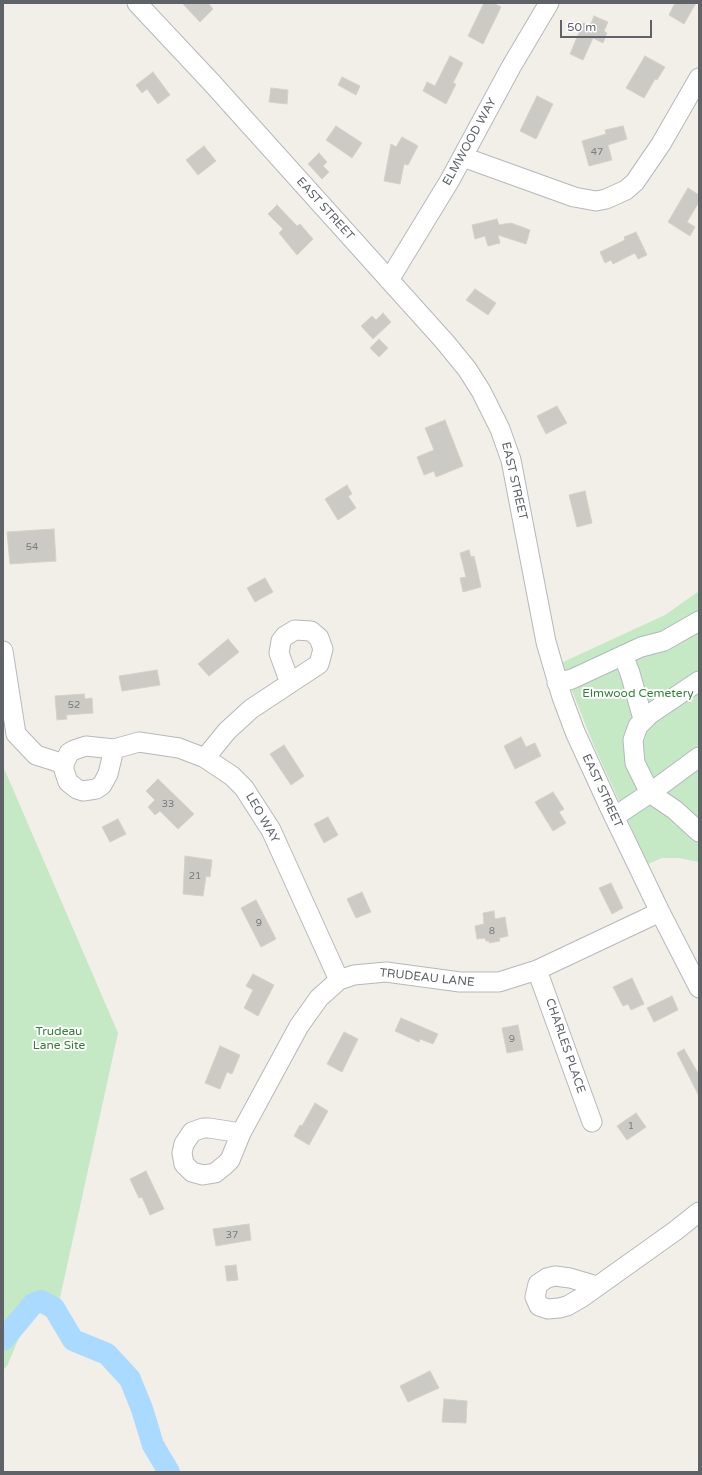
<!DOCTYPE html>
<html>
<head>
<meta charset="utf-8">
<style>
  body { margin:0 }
  #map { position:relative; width:702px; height:1475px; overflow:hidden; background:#f1efe8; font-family:"Varela Round",sans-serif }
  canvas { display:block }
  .frame { position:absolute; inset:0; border:4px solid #5f6368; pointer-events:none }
  .scale { position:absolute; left:560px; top:20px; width:92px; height:18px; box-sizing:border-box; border:2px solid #5f6368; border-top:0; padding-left:5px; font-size:12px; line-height:14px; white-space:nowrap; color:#5f6368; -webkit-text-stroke:3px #fff; paint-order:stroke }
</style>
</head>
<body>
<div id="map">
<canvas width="702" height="1475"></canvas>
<div class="frame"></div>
<div class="scale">50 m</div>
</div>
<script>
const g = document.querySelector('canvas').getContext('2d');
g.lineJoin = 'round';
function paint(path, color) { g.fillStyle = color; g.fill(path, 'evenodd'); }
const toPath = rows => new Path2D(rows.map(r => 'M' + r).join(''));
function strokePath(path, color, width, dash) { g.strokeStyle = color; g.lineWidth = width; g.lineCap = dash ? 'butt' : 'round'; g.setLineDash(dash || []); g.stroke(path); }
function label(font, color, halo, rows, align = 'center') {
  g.font = font + ' "Varela Round",sans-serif'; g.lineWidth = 4; g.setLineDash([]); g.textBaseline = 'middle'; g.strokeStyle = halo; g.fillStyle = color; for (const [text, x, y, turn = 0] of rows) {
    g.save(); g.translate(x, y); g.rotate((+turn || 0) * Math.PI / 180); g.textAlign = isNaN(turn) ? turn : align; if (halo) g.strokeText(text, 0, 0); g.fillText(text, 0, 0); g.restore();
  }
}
paint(toPath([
  [699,591,699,862,679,858,662,858,648,864,594,746,561,663,665,615],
  [3,766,118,1033,56,1316,41,1309,29,1314,7,1366,3,1370]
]), '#c5e8c5');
strokePath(toPath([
  [3,1340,33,1304,41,1301,54,1308,73,1340,107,1354,130,1379,142,1409,153,1445,169,1472]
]), '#aadaff', 22);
const building = toPath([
  [182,3,208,3,213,9,200,22,182,3],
  [484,3,493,3,501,7,483,44,468,36,484,3],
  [675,3,696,3,684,24,669,15,675,3],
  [594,16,608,22,604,31,607,33,603,43,593,38,583,60,570,54,583,23,590,26,594,16],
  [450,56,463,63,453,83,456,84,446,104,423,91,427,82,435,86,450,56],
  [645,56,665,67,657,80,655,79,644,98,626,88,645,56],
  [153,72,170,95,158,104,147,89,142,93,136,85,153,72],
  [342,77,360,86,356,95,338,85,342,77],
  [271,88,288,90,287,104,269,102,271,88],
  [537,96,553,104,536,139,520,131,537,96],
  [336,126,362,143,352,158,326,140,336,126],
  [623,126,627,139,608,145,612,160,589,166,582,141,606,134,605,130,623,126],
  [402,137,418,146,408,165,404,164,400,184,384,181,391,144,396,147,402,137],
  [204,146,216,161,198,175,186,160,204,146],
  [319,153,327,162,323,166,329,172,322,179,308,164,319,153],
  [688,188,699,195,699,202,687,222,695,227,690,236,668,222,688,188],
  [277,205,297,226,300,224,313,239,297,255,279,233,283,229,268,214,277,205],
  [497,219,499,225,511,223,530,230,526,244,498,235,500,243,488,246,485,236,475,239,472,225,497,219],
  [636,232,647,255,638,259,635,253,613,264,611,260,605,263,600,252,625,240,624,237,636,232],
  [475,289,496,303,488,315,466,300,475,289],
  [383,313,391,322,373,339,361,326,372,316,376,320,383,313],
  [379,339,388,348,379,357,370,348,379,339],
  [557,406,567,423,546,434,537,416,557,406],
  [445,420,463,466,436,477,434,471,424,475,417,457,434,450,425,428,445,420],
  [347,485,352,494,348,496,356,508,338,520,325,499,347,485],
  [585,491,592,523,577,527,569,495,585,491],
  [54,529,56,561,10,564,7,532,54,529],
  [469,550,471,557,474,556,481,587,463,592,460,578,466,577,460,553,469,550],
  [265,578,273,592,255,602,247,588,265,578],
  [228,639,239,652,209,676,198,664,228,639],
  [157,670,160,685,122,691,119,676,157,670],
  [84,694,85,699,92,698,93,713,66,715,67,719,57,720,55,696,84,694],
  [521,737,526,747,535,743,541,756,515,769,504,746,521,737],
  [284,745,304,776,291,785,270,754,284,745],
  [158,779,194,814,178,829,160,811,155,815,148,807,155,800,146,791,158,779],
  [553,792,564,809,559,812,566,823,553,831,535,802,553,792],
  [328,817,338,835,324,843,314,824,328,817],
  [118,819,126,834,110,842,102,827,118,819],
  [185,856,212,860,210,877,206,876,203,896,183,894,185,856],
  [611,883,623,908,612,914,599,888,611,883],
  [362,892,371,912,356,918,347,899,362,892],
  [256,900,276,939,261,947,241,908,256,900],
  [494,911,495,919,505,917,508,936,499,938,500,941,489,943,489,941,486,941,485,938,477,939,475,926,484,924,483,913,494,911],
  [253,974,274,985,258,1016,244,1008,253,990,246,986,253,974],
  [632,978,644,1004,631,1010,628,1004,623,1006,613,987,632,978],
  [672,996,678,1010,654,1022,647,1008,672,996],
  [401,1018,438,1034,433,1044,420,1039,419,1042,395,1031,401,1018],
  [518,1025,523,1050,507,1053,502,1028,518,1025],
  [344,1032,358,1039,342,1072,327,1064,344,1032],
  [220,1046,240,1055,232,1074,227,1072,220,1089,205,1083,220,1046],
  [684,1049,699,1075,699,1096,677,1053,684,1049],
  [315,1103,328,1111,309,1145,294,1136,300,1125,302,1126,315,1103],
  [636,1113,646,1127,627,1140,617,1126,636,1113],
  [146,1171,164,1209,150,1215,142,1197,139,1198,130,1179,146,1171],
  [249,1224,251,1240,216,1246,213,1229,249,1224],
  [236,1265,238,1280,227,1281,225,1266,236,1265],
  [430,1371,439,1388,408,1402,400,1386,430,1371],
  [444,1399,467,1401,466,1423,442,1422,444,1399]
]);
paint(building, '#cccac5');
strokePath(building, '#d6d1c6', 1);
const minor = toPath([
  [137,3,212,83,445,342,467,369,481,391,500,429,511,460,546,642,562,697,575,732,609,806,660,912,699,988],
  [463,157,574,197,596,201,606,199,626,190,635,182,661,144,699,78],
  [389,280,450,180,511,67,549,3],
  [3,651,16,734,36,755,64,764],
  [623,655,630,673,643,719],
  [557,683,572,679,641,647,664,641,699,621],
  [114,749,108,774,102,785,96,789,83,791,77,789,68,782,64,770,64,764,69,753,74,750,86,746,114,749,139,742,179,748,205,758,232,776,244,788,271,830,339,980],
  [699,757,650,793,675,810,699,832],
  [205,758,227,731,251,709,319,664,323,649,319,638,311,631,295,630,285,636,281,641,279,653,290,683],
  [614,817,650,793,635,763,633,740,638,726,650,714,699,681],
  [537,970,592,1122],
  [241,1133,209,1128,203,1128,192,1132,184,1144,182,1153,184,1164,192,1172,203,1175,215,1173,225,1165,230,1160,241,1133,299,1026,319,998,339,980,354,975,386,972,460,982,499,982,537,970,660,912],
  [597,1286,570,1278,555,1276,547,1278,538,1284,535,1297,539,1306,548,1309,559,1308,567,1306,581,1298,675,1231,699,1212]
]);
strokePath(minor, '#b5b8bc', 21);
strokePath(minor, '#fff', 19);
label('10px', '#7a7d7f', null, [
  ["47",597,152],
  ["54",32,547],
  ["52",74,705],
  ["33",168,804],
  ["21",195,876],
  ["9",259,923],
  ["8",492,931],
  ["9",512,1039],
  ["1",631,1126],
  ["37",232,1235]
]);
label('12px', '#5f6368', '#fff', [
  ["ELMWOOD WAY",470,142,-61],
  ["EAST STREET",325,209,48],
  ["EAST STREET",514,481,77],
  ["EAST STREET",602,791,65],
  ["LEO WAY",262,818,60],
  ["TRUDEAU LANE",427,978,6],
  ["CHARLES PLACE",565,1046,71]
]);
label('12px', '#348238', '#fff', [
  ["Elmwood Cemetery",638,694],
  ["Trudeau",59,1032],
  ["Lane Site",59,1046]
]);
</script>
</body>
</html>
